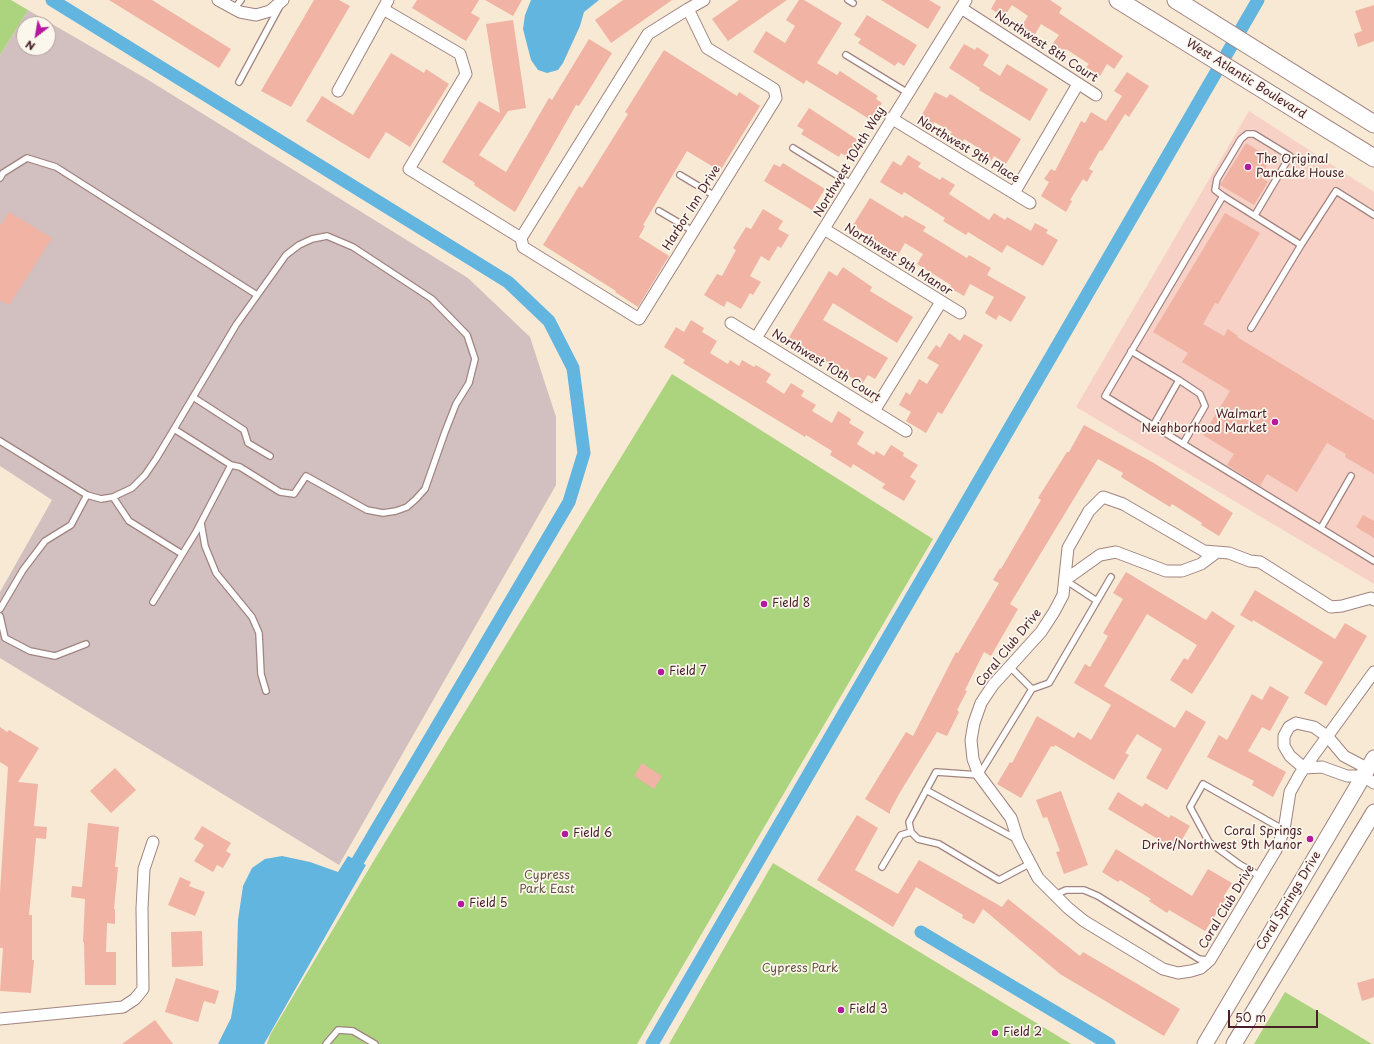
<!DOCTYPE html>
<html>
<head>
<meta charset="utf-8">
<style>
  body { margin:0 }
  #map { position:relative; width:1374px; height:1044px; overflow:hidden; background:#f8e9d4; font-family:"Playpen Sans",sans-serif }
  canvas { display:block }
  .north { position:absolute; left:16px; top:16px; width:40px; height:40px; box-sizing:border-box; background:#fbf7ec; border:1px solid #b4a19f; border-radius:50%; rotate:211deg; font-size:11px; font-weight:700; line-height:16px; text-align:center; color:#4a1f2b }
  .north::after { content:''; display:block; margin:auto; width:14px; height:18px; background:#b5179e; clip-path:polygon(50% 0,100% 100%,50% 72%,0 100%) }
  .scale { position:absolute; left:1228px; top:1010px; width:90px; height:18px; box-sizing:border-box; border:2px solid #4a1f2b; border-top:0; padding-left:5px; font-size:12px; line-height:14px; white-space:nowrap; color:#4a1f2b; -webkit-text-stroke:3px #fbf7ec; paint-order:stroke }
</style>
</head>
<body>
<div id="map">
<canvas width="1374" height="1044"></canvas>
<div class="north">N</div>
<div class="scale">50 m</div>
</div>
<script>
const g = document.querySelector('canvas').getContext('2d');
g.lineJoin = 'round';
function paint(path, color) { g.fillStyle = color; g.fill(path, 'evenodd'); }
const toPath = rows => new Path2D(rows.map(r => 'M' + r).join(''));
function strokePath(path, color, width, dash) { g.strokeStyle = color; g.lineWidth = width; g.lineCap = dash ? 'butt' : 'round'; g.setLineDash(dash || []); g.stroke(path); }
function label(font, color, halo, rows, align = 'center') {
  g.font = font + ' "Playpen Sans",sans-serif'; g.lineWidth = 3.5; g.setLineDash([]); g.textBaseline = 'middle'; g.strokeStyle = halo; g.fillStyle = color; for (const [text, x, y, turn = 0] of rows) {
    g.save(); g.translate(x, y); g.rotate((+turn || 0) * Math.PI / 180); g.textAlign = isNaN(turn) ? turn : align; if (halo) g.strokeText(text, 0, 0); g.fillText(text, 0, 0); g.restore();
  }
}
paint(toPath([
  [1249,111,1374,192,1374,584,1076,407]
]), '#f7d1c6');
paint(toPath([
  [28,10,145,78,468,278,530,337,556,417,556,485,339,865,0,658,0,592,52,500,0,466,0,55],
  [24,24,48,24,48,48,24,48]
]), '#d2bfbf');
paint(toPath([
  [0,0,11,0,28,10,0,55],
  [672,374,933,539,637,1044,267,1044,270,1035,376,857],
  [773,863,1071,1044,669,1044],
  [1285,992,1372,1044,1254,1044]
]), '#acd37d');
paint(toPath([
  [531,0,599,0,584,12,580,26,563,63,558,70,547,73,538,70,531,60,523,29,525,15],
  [282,856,310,862,338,872,348,856,366,865,264,1044,218,1044,231,1018,236,989,238,920,243,886,252,868,265,859]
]), '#62b5de');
strokePath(toPath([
  [52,0,508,282,549,321,573,368,584,453,569,502,349,876],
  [921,932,1109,1044],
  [652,1044,1258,0]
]), '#62b5de', 13);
paint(toPath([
  [109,0,152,0,231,49,219,68],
  [314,0,339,0,350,6,291,107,261,91],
  [417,0,479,0,471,13,480,18,466,41,412,8],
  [485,0,522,0,513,16],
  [623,0,672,0,611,43,595,20],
  [739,0,787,0,728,41,712,19],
  [799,0,804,0,842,23,817,63,837,75,840,71,878,96,876,99,882,103,871,120,806,80,804,84,753,52,766,31,785,43,795,26,786,20],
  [881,0,929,0,941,7,928,29],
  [996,0,1050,0,1062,8,1059,13,1123,56,1114,69,1107,64,1100,76,1086,67,1089,64,1066,49,1063,54,1051,46,1059,35,1041,24,1034,36,1021,27,1028,16,1012,5,1004,17,991,9],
  [1374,5,1374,41,1358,47,1354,34,1362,31,1355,11],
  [867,15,917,45,904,66,898,62,895,66,858,43,861,39,854,35],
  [513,20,526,108,508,111,479,155,506,172,549,98,552,100,589,39,612,53,579,106,576,105,515,212,474,185,475,183,442,162,479,101,500,113,486,24],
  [964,44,975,50,977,47,989,55,983,65,1000,76,1007,64,1048,89,1030,121,979,90,980,88,949,68],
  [664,50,737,96,739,92,760,106,720,171,687,151,643,225,645,226,639,237,669,256,638,307,615,292,616,291,543,245,579,186,582,188,628,114,625,112],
  [391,53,424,73,426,69,449,84,410,147,386,132,369,159,306,121,322,96,353,115],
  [1127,72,1149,86,1129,117,1125,114,1102,151,1100,150,1089,169,1093,171,1087,182,1083,179,1070,200,1072,201,1066,212,1041,196,1049,182,1044,179,1051,169,1055,171,1081,121,1085,123,1091,112,1106,121,1122,96,1114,91],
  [935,92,947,98,950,94,1021,139,1006,164,994,156,991,161,980,153,982,150,964,139,963,142,950,134,952,132,934,122,933,125,920,118],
  [809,108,858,140,847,157,841,153,839,157,801,134,804,130,797,126],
  [1246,143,1271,158,1260,177,1268,182,1254,205,1220,185],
  [908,155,921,163,918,167,940,180,942,177,955,185,949,194,989,220,994,213,1005,220,1007,217,1031,231,1035,223,1048,230,1046,233,1058,240,1043,266,1007,245,1002,253,968,232,966,235,943,221,945,218,904,192,902,195,880,182,893,161,901,166],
  [783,163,825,189,812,210,764,181,774,164,780,167],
  [870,198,903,218,905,215,926,227,923,231,967,258,969,255,991,268,987,275,1026,297,1011,322,999,315,996,320,985,313,994,297,970,284,964,296,950,288,951,285,917,264,923,254,905,243,898,255,853,225],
  [763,209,783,221,778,229,789,235,781,248,778,246,769,261,761,256,750,276,761,282,753,295,750,293,741,309,727,301,724,307,704,295,717,274,722,276,736,250,733,248,746,227,751,229],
  [9,212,52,238,9,305,0,300,0,226],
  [1225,213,1260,233,1218,304,1215,303,1203,324,1224,336,1228,329,1238,336,1237,337,1374,420,1374,474,1345,457,1346,454,1327,443,1297,492,1267,474,1260,486,1227,465,1234,454,1203,435,1230,391,1182,362,1188,353,1153,332],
  [843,267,872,287,870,291,913,317,897,343,833,303,823,320,888,358,875,379,868,375,862,384,788,339,829,271,837,276],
  [691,320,704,328,702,332,717,341,710,353,728,364,730,360,739,366,742,360,754,367,756,365,771,374,766,382,784,394,791,383,804,391,801,396,816,405,812,411,832,423,838,411,851,419,849,423,864,432,857,444,874,455,876,451,884,456,891,445,904,453,903,456,918,465,910,477,916,481,904,501,882,488,885,484,853,464,851,468,830,455,832,451,806,435,805,437,683,363,685,360,664,347,676,327,684,332],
  [949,333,960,341,964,334,983,345,942,414,938,412,926,433,906,421,911,412,899,405,906,392,910,395,919,379,927,384,939,365,927,358,936,345,940,348],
  [1084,425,1154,463,1233,513,1219,536,1201,525,1202,523,1172,504,1170,507,1121,477,1123,473,1098,459,1010,604,1018,609,991,656,984,652,965,690,967,691,957,710,959,712,947,736,937,732,899,794,890,811,890,814,865,799,906,732,913,736,956,652,958,653,999,583,993,580,1000,568,1001,569,1041,500,1038,498,1067,452,1069,452],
  [1363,515,1374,521,1374,538,1356,527],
  [1126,572,1206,620,1212,611,1235,626,1192,694,1170,680,1184,658,1188,660,1197,645,1147,614,1104,686,1175,728,1186,710,1206,722,1167,790,1146,778,1162,749,1137,734,1125,753,1129,755,1114,780,1055,745,1054,747,1051,746,1021,798,997,784,1010,762,1012,763,1037,716,1074,738,1078,732,1091,740,1111,705,1074,683,1085,664,1090,667,1108,636,1103,633,1123,599,1113,593],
  [1255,590,1335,639,1345,623,1367,636,1326,706,1304,693,1323,662,1253,620,1252,622,1240,615],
  [1270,686,1289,697,1270,731,1262,727,1248,751,1286,772,1273,797,1252,785,1254,781,1207,757,1219,735,1227,740,1252,694,1262,700],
  [0,727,7,732,9,730,39,748,18,782,38,784,34,826,47,827,46,839,36,838,34,861,29,915,32,915,32,960,34,960,31,993,0,991,3,948,0,948,0,892,8,767,0,762],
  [642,763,662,776,654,789,634,776],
  [115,768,136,790,111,813,90,791],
  [1061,791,1088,865,1064,874,1056,852,1060,851,1047,817,1043,818,1036,800],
  [1118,792,1142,807,1145,803,1169,818,1171,815,1190,826,1176,850,1108,809],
  [857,815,878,828,855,870,898,894,919,860,1002,907,1008,899,1080,956,1083,952,1180,1009,1164,1036,1060,974,983,909,974,924,962,918,963,915,916,887,893,927,817,880],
  [88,823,119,827,115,867,118,867,114,909,115,909,115,924,107,923,106,952,116,952,116,985,85,985,84,942,83,942,85,899,71,897,72,886,82,887],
  [202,826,231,843,226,851,231,854,223,868,217,865,213,872,194,861,204,845,194,839],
  [1116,849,1192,896,1208,869,1232,883,1224,896,1227,897,1205,931,1169,910,1167,913,1149,901,1151,899,1120,880,1118,882,1102,872],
  [180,877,191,882,189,886,205,892,195,916,168,905],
  [202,931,203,966,172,967,171,932],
  [176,978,219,991,215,1004,204,1001,198,1022,165,1012],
  [1374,978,1374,997,1362,1001,1357,983],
  [155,1020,173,1044,122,1044]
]), '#f0b3a4');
const service = toPath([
  [848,0,853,3],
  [234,9,241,0],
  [846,55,908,93],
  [239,82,280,6],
  [793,148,851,184],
  [680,175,715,196],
  [0,178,3,173,27,158,56,167,257,295],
  [1223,196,1215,190,1217,179,1241,139,1247,134,1254,134,1290,156,1255,215],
  [659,211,693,231],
  [1301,245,1336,191,1374,215],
  [1251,328,1301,245,1223,196,1105,396,1374,561],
  [1131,351,1179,380],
  [193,397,244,430,248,443,270,456],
  [1153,426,1179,380,1200,394,1205,406,1183,444],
  [0,441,87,495,101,499,113,497,132,488,145,475,156,459,174,429,236,325,286,255,299,245,312,239,327,236,353,247,432,299,467,335,475,359,469,383,456,404,445,432,425,489,416,499,407,507,396,511,383,513,367,510,306,476,294,494,280,492,240,467,231,465,174,429],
  [113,497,129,521,182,554],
  [201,523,205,546,216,573,252,617,259,633,261,674,266,691],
  [1321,528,1351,476],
  [1065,580,1097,601],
  [153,602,196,532,231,465],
  [0,609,23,570,45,541,71,525,87,495],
  [0,616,5,638,30,651,55,656,86,644],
  [1010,667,1032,689],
  [926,790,1016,839],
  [1029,864,999,880,939,844,918,839,911,832,909,822,936,772,979,775,1032,689,1049,683,1111,577],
  [882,867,901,835,911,832],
  [1260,876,1239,864,1209,842,1190,807,1203,784,1284,830],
  [1055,895,1066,890,1084,890,1098,896,1199,959,1210,960],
  [326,1044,338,1030,353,1031,375,1044]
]);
const minor = toPath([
  [218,0,240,12,256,15,270,11,283,0],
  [961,8,1096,95],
  [383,9,460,54,466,74,409,169,521,238],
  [688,9,707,48,774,89,776,98,639,319,523,247,521,238,648,34,688,9,704,0],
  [338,91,388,0],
  [891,118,1030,203],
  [1014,193,1078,84],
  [824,229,960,313],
  [731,323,906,431],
  [756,338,966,0],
  [874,411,941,302],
  [1065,580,1100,555,1116,552,1166,571,1182,571,1201,564,1217,552],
  [1374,600,1371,598,1342,606,1331,607,1260,562,1250,561,1229,553,1204,551,1123,504,1103,497,1089,511,1068,548,1063,595,1054,612,1041,632,993,685,981,703,974,723,971,740,973,759,979,775,1011,818,1018,840,1038,878,1068,908,1084,921,1163,969,1178,973,1191,971,1201,968,1210,960,1276,850,1284,830,1290,792,1300,774,1374,672],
  [1296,723,1314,727,1328,737,1344,756,1363,766,1363,776,1347,776,1322,767,1304,768,1290,756,1284,746,1284,736,1289,727,1296,723],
  [1363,776,1374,783],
  [0,1019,123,1007,135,999,143,989,142,908,144,869,153,842]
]);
const secondary = toPath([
  [1205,1044,1374,758],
  [1234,1044,1374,812]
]);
const primary = toPath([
  [1118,0,1374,158],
  [1176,0,1374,124]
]);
strokePath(service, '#a18480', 8);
strokePath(minor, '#a18480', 13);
strokePath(secondary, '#a18480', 17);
strokePath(primary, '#a18480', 19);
strokePath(service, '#fff', 5.5);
strokePath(minor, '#fff', 11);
strokePath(secondary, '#fff', 15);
strokePath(primary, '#fff', 17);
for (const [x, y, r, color] of [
  [1248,167,4,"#b5179e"],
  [1275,422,4,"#b5179e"],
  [764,604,4,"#b5179e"],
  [661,672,4,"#b5179e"],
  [565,834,4,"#b5179e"],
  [1310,839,4,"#b5179e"],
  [461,904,4,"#b5179e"],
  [841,1010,4,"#b5179e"],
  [995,1033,4,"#b5179e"]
]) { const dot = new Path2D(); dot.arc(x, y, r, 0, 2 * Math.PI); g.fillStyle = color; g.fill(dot); strokePath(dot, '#fbf7ec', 1.5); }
label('12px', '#4a1f2b', '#fbf7ec', [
  ["Northwest 8th Court",1046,47,33],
  ["West Atlantic Boulevard",1246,79,32],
  ["Northwest 9th Place",968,150,31],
  ["Northwest 104th Way",850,162,-59],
  ["Harbor Inn Drive",692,208,-58],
  ["Northwest 9th Manor",898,260,32],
  ["Northwest 10th Court",826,366,32],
  ["Coral Club Drive",1009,648,-51],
  ["Coral Springs Drive",1289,901,-59],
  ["Coral Club Drive",1227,907,-59]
]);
label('12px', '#4a1f2b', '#fbf7ec', [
  ["The Original",1256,160],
  ["Pancake House",1256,174],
  ["Walmart",1267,415,"right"],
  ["Neighborhood Market",1267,429,"right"],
  ["Field 8",772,604],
  ["Field 7",669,672],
  ["Coral Springs",1302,832,"right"],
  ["Drive/Northwest 9th Manor",1302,846,"right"],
  ["Field 6",573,834],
  ["Field 5",469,904],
  ["Field 3",849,1010],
  ["Field 2",1003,1033]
], 'left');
label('12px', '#675544', '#fbf7ec', [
  ["Cypress",547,876],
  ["Park East",547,890],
  ["Cypress Park",800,969]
]);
</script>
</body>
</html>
